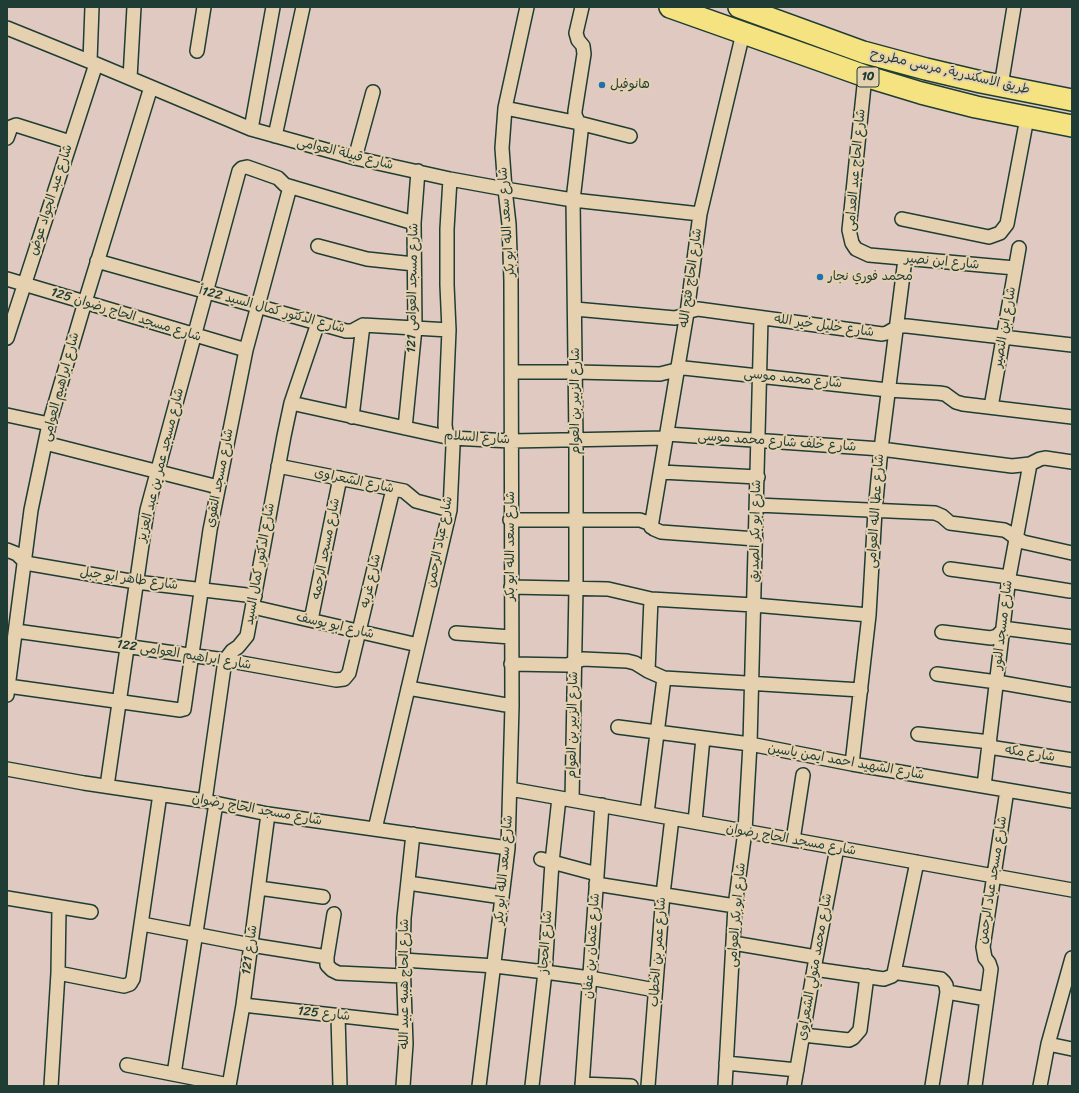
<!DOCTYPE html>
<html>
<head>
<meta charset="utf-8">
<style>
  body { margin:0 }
  #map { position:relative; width:1079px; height:1093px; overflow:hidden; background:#dfc9c0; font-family:Sriracha,sans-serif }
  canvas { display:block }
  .frame { position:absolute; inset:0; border:8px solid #1f3d34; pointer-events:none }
</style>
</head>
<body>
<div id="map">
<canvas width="1079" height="1093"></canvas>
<div class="frame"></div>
</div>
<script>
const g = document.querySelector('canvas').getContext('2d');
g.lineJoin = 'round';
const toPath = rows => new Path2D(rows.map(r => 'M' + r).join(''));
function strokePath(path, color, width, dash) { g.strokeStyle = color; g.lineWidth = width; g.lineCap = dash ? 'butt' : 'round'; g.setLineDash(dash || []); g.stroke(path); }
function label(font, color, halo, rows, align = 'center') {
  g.font = font + ' Sriracha,"Playpen Sans Arabic",sans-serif'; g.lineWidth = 4; g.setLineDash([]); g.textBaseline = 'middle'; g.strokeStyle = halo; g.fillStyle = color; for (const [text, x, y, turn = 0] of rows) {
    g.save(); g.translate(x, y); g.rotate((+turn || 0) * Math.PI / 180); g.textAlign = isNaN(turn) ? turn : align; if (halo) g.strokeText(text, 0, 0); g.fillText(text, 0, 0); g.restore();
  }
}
const street = toPath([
  [7,28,96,64,251,129,355,158,450,179,505,189,573,200,700,214],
  [197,51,204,7],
  [90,61,92,7],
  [865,76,849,230,852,243,856,249,869,255,1015,268],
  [130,78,134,7],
  [1001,86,1014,7],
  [505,108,579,123,630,136],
  [251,129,273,7],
  [275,136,303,7],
  [7,138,11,127,16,125,70,142],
  [355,158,373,92],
  [902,219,989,237,1000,233,1007,224,1027,118],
  [318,246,367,259,414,264],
  [97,261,346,331,352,331,363,325,449,330],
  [7,279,246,350],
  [575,309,675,318,682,316,690,311,698,309,882,334,887,333,899,326,907,326,1072,345],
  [7,338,96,64],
  [512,372,576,372,660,374,684,368,888,390,939,393,945,394,956,402,963,404,1072,417],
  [291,403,451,438,511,441,666,438],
  [991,407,1019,248],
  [7,415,49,424],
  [352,417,363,325],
  [405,428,415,328,414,223,418,171],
  [667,434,881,449,1012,466,1030,464,1040,459,1045,458,1072,462],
  [45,443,218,487],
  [278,466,404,491,416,501,450,510],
  [661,472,758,477],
  [757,505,935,513,942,516,950,523,1004,530,1008,532,1016,538,1023,542,1072,553],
  [510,520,640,520,648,523,654,529,661,532,756,539],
  [651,527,687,313,700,214,743,33],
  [7,550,17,554,25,562,31,564,136,582,255,596],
  [950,569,1009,577],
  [1008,581,1070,591],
  [511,587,608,589,651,599,754,605,869,615],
  [253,607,418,645],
  [311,620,340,478],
  [16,631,225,660,336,680,344,679,349,673,393,489],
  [942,632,991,638,997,636,1003,630,1010,629,1072,637],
  [456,633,511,637],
  [511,664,567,665,583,659,627,661,635,663,648,671,664,678,861,690],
  [648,671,651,599],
  [937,674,997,682,1072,695],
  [8,686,180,710,184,709,210,530,246,350,290,187],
  [408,688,512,706],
  [7,695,31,510,49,424,85,302,151,87],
  [618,727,750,744,852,764,1072,801],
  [918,734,990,742],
  [989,747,1072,760],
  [852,764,869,615,875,511,881,449,905,259],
  [7,769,84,783,205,801,268,814,508,848],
  [107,786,147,510,239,171,242,168,247,167,278,178,285,185,414,223],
  [984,786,1009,577,1030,464],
  [510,789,1072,890],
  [572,800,576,588,576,440,573,200,581,132,581,128,575,115,575,111,584,54,583,46,578,40,576,33,582,7],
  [205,801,225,660,232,651,238,647,247,636,284,436,291,403,318,323],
  [647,813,664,678],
  [695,822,703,738],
  [375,829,450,510,453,446,451,438,446,432,445,425,449,330,447,285,447,229,450,179],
  [793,840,803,775],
  [541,859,597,874],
  [408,883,502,897],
  [596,884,735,906],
  [259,888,323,897],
  [7,898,91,912],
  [334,914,327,957,327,965,332,970,338,973,403,976],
  [142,924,251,945,327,957],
  [733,943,816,957],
  [403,960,495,966,545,972,590,978,655,990],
  [814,969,884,979,892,976,894,973,899,973,941,979,944,982,946,985,947,992,932,1086],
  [58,973,124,986,130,984,133,979,160,794],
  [894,973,917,862],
  [947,992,987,999],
  [243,1005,405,1023],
  [338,1016,340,1086],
  [803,1035,849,1040,853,1038,860,1030,867,976],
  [1048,1044,1072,1049],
  [726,1063,797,1070],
  [127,1065,229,1085],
  [174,1074,216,803],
  [582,1084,631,1086],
  [51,1086,58,973,59,908],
  [229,1086,243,1005,268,814],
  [403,1086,406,1044,403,960,404,918,413,834],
  [479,1086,508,848,512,706,511,281,509,224,505,189,502,148,505,108,527,7],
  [532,1086,545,972,552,862,559,798],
  [582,1086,602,805],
  [648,1086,663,894,672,818],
  [725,1086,735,906,745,831,750,744,761,318],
  [794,1086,814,969,837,848],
  [975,1086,991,969,989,963,985,958,983,947,1007,790],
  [1040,1086,1048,1044,1072,958]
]);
const primary = toPath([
  [670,7,865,76,921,93,976,107,1072,126],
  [739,7,863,52,926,69,981,82,1072,100]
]);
strokePath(street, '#1f3d34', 16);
strokePath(primary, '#1f3d34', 24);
strokePath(street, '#e5d1b0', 13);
strokePath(primary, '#f5e382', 21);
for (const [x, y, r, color] of [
  [602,85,4,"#1f6fb2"],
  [820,277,4,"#1f6fb2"]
]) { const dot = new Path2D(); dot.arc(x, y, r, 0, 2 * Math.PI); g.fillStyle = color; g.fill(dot); strokePath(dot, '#e5d1b0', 1.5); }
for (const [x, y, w] of [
  [868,77,22]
]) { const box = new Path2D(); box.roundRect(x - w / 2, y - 10, w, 20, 3); g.fillStyle = '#e5d1b0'; g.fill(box); strokePath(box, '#1f3d34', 1); }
label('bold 12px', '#1f3d34', null, [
  ["10",868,77]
]);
label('13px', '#1f3d34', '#e5d1b0', [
  ["طريق الاسكندرية, مرسى مطروح",950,72,13],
  ["شارع قبيلة العوامى",345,154,14],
  ["شارع الحاج عبد العدامى",856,170,-85],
  ["شارع عبد الجواد عوض",51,200,-72],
  ["شارع سعد الله ابو بكر",507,222,-94],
  ["شارع ابن نصير",942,262,5],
  ["شارع الحاج فتح الله",691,278,-82],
  ["شارع مسجد العوامى 121",413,288,-89],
  ["شارع الدكتور كمال السيد 122أ",272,310,15],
  ["شارع مسجد الحاج رضوان 125",126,315,17],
  ["شارع خليل خير الله",824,326,8],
  ["شارع ابن النصير",1005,327,-80],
  ["شارع محمد موسى",793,379,6],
  ["شارع ابراهيم العوامى",61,387,-75],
  ["شارع الزبير بن العوام",576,401,-90],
  ["شارع السلام",477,438,4],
  ["شارع خلف شارع محمد موسى",777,442,4],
  ["شارع مسجد عمر بن عبد العزيز",161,465,-76],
  ["شارع مسجد التقوى",220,478,-79],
  ["شارع الشعراوى",354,481,12],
  ["شارع عطا الله العوامى",876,511,-86],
  ["شارع ابو بكر الصديق",756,531,-89],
  ["شارع عباد الرحمن",440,542,-79],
  ["شارع سعد الله ابو بكر",511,546,-90],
  ["شارع مسجد الرحمه",326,549,-79],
  ["شارع الدكتور كمال السيد",260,564,-80],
  ["شارع طاهر ابو جبل",129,579,8],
  ["شارع غربه",371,581,-77],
  ["شارع مسجد النور",1003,625,-83],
  ["شارع ابو يوسف",335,626,13],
  ["شارع ابراهيم العوامى 122",184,655,9],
  ["شارع الزبير بن العوام",573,725,-89],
  ["شارع مكه",1030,754,9],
  ["شارع الشهيد احمد ايمن ياسين",846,762,10],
  ["شارع مسجد الحاج رضوان",257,810,10],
  ["شارع مسجد الحاج رضوان",791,840,10],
  ["شارع سعد الله ابو بكر",504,870,-85],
  ["شارع مسجد عباد الرحمن",993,880,-81],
  ["شارع ابو بكر العوامى",737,915,-85],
  ["شارع الحجاز",546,942,-86],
  ["شارع عثمان بن عفان",592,946,-86],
  ["شارع 121",250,950,-82],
  ["شارع عمر بن الخطاب",658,952,-86],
  ["شارع محمد متولي الشعراوى",815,967,-80],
  ["شارع الحاج هيبه عبيد الله",405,984,-90],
  ["شارع 125",324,1014,6]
]);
label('13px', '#1f3d34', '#e5d1b0', [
  ["هانوفيل",610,85],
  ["محمد فوري نجار",828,277]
], 'left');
</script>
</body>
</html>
